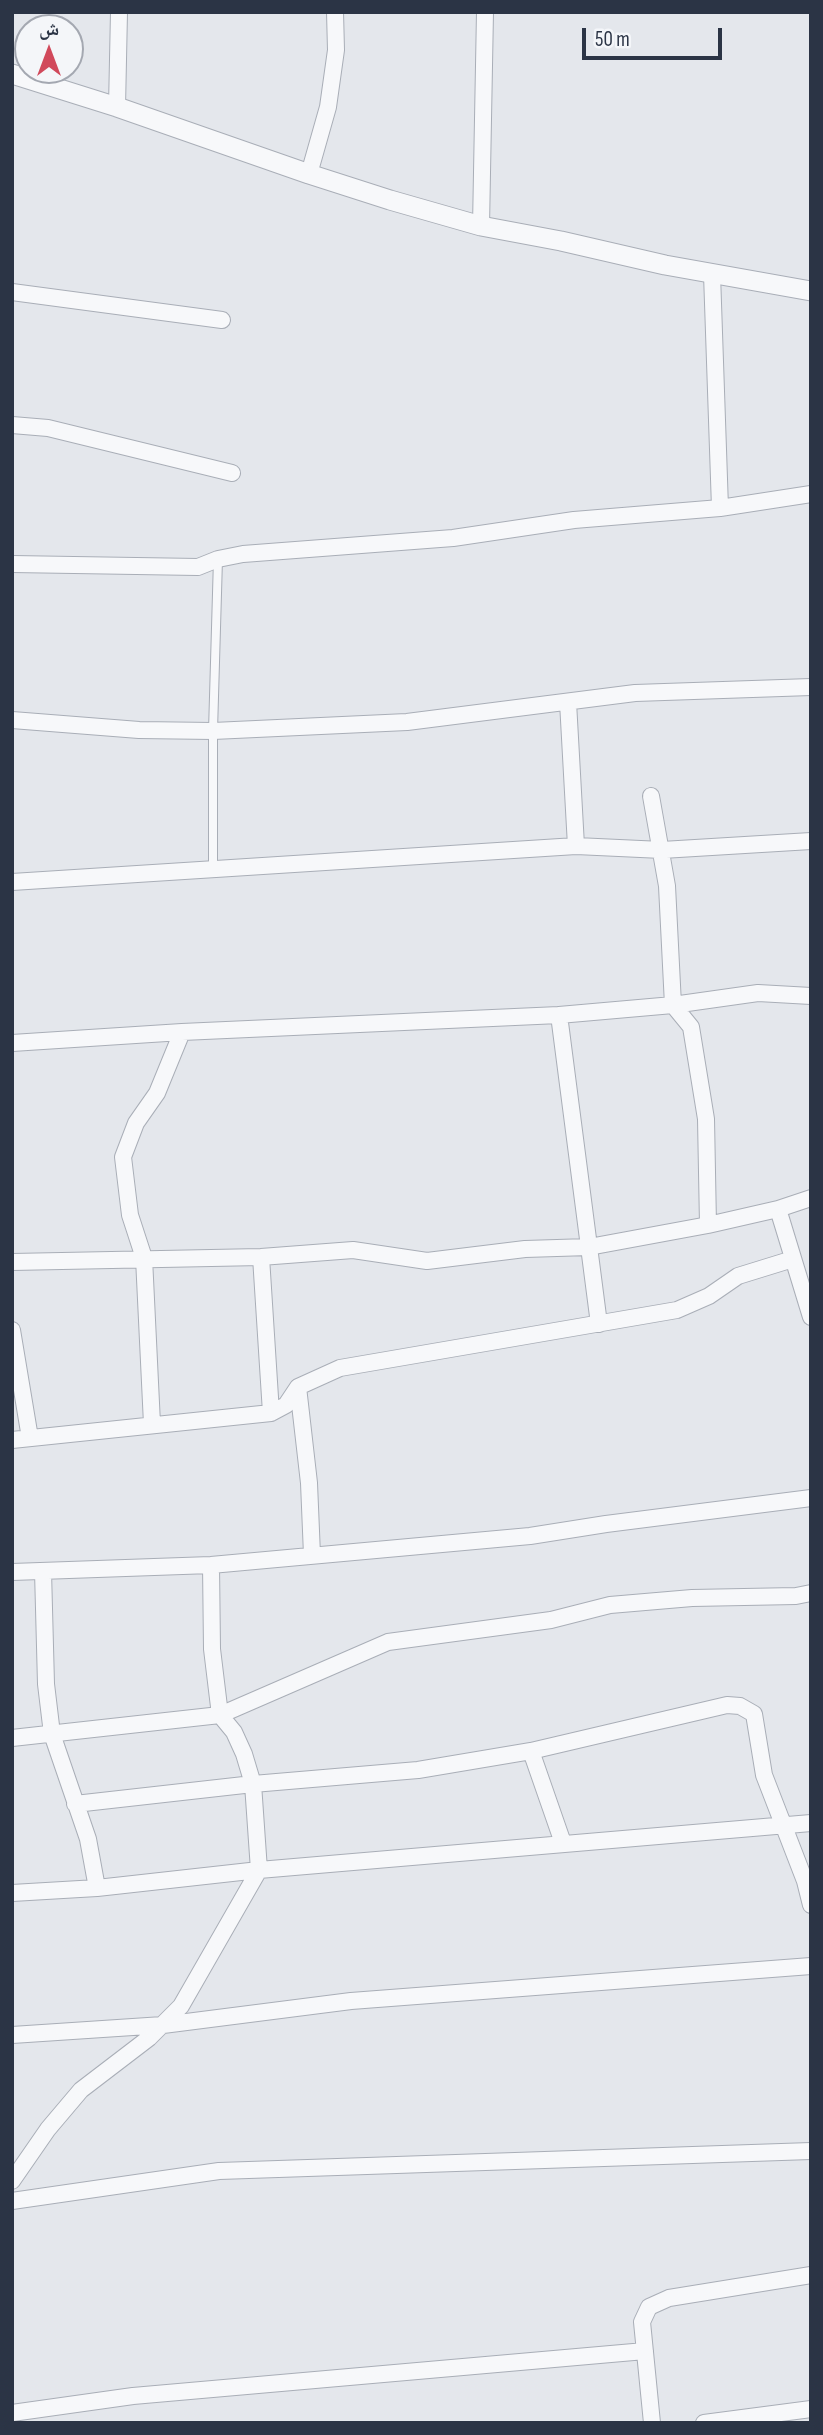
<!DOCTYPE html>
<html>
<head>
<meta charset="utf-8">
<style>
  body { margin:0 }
  #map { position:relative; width:823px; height:2435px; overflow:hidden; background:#e4e7ec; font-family:"Sofia Sans Condensed","Noto Naskh Arabic",sans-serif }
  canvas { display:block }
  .frame { position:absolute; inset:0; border:14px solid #2b3445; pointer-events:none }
  .north { position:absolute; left:14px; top:14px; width:70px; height:70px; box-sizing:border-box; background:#f4f6f9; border:2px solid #a4a8b1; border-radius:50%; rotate:0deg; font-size:19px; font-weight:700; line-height:28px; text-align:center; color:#2b3445 }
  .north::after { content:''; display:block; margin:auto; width:24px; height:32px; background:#d1495b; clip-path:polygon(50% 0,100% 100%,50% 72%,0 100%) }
  .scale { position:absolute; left:582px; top:28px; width:140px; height:32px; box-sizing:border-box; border:4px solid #2b3445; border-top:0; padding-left:9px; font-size:21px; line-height:24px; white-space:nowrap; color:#2b3445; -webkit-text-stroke:5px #f4f6f9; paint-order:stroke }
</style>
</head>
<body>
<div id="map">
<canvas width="823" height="2435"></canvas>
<div class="frame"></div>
<div class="north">ش</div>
<div class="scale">50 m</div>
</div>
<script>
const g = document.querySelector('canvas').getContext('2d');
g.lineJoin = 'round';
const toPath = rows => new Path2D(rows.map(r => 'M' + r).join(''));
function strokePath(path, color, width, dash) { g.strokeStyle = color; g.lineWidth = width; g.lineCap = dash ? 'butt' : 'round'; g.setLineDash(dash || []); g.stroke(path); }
const service = toPath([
  [213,869,213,731,218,559]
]);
const minor = toPath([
  [117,107,119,12],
  [309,174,328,107,336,50,335,12],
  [481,226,485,12],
  [712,274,720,508],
  [12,292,222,320],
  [12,425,48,428,232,473],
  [12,564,198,567,218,559,243,554,453,538,574,520,720,508,811,494],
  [568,702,576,846],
  [12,720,139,730,213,731,407,722,635,693,811,687],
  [651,796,667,886,673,1005,691,1027,706,1119,708,1225],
  [12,882,576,846,662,850,811,841],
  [559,1015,599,1324],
  [12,1043,182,1032,559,1015,673,1005,758,993,811,996],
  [811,1198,778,1209,811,1317],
  [261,1257,271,1413],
  [12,1262,261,1257,353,1250,427,1261,525,1249,589,1247,708,1225,778,1209],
  [12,1330,30,1438],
  [298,1387,309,1483,312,1555],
  [152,1424,144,1258,130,1215,123,1157,136,1123,157,1093,182,1032],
  [12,1440,271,1413,286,1405,298,1387,340,1368,677,1310,709,1296,738,1276,793,1259],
  [43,1571,46,1684,52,1734,88,1839,97,1888],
  [12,1572,211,1565,530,1536,606,1524,811,1498],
  [12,1738,220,1715,388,1642,551,1620,610,1605,692,1598,796,1596,811,1593],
  [531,1751,563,1843],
  [75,1804,253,1784,418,1770,531,1751,727,1705,740,1706,754,1714,764,1775,805,1881,811,1905],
  [12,1893,97,1888,259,1870,811,1823],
  [12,2035,163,2025,351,2001,811,1966],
  [12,2181,48,2129,81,2090,149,2038,181,2006,259,1870,253,1784,244,1754,234,1732,220,1715,212,1649,211,1565],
  [12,2201,219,2171,811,2151],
  [12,2413,133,2396,645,2351],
  [652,2423,642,2322,649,2307,669,2298,811,2275],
  [704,2423,811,2409]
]);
const tertiary = toPath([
  [12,74,117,107,309,174,390,200,481,226,561,241,665,265,811,291]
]);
strokePath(service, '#a9aeb7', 10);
strokePath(minor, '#a9aeb7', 18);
strokePath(tertiary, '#a9aeb7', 21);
strokePath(service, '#f7f8fa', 8);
strokePath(minor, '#f7f8fa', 16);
strokePath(tertiary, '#f7f8fa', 19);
</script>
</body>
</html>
